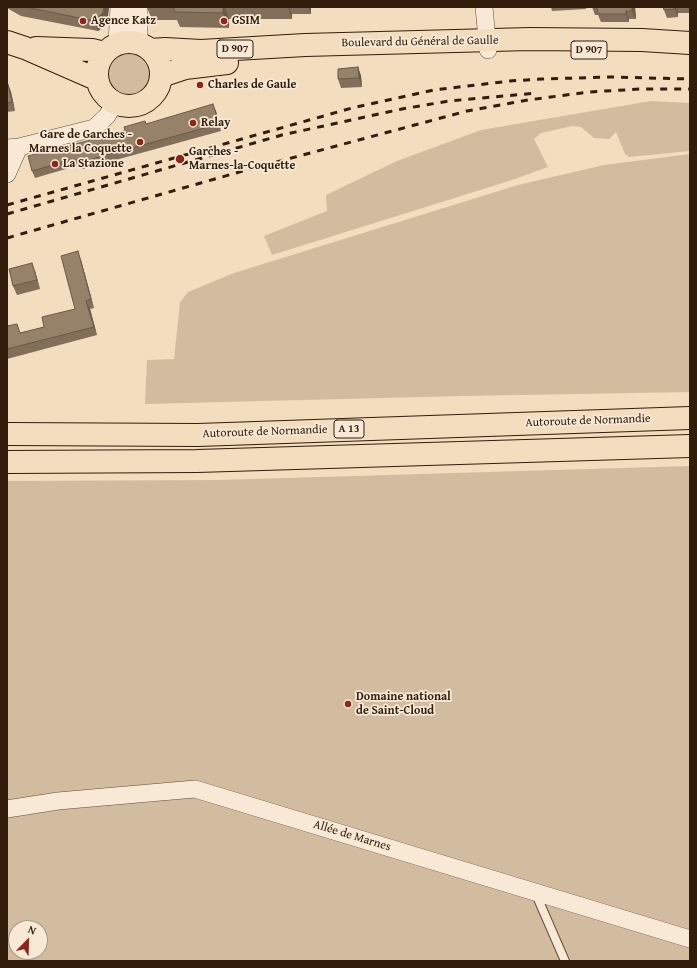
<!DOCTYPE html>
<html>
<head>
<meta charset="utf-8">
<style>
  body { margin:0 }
  #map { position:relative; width:697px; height:968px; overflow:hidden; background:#f2ddbe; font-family:"Gentium Book Plus",serif }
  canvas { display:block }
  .frame { position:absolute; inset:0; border:8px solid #321d0c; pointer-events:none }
  .north { position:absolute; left:8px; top:920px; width:40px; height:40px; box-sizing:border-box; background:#f7e9d5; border:1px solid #a89785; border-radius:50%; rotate:23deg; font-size:11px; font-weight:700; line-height:16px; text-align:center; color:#321d0c }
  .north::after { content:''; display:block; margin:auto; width:14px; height:18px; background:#8f2418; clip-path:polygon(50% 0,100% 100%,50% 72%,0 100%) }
</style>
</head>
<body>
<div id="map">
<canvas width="697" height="968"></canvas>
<div class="frame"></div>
<div class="north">N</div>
</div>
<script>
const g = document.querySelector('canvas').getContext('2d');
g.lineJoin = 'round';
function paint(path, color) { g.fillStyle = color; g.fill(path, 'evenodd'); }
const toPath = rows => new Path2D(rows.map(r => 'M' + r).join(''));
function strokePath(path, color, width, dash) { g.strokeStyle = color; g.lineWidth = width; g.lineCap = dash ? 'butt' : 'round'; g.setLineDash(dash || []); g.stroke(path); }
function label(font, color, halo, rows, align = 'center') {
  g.font = font + ' "Gentium Book Plus",serif'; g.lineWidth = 3.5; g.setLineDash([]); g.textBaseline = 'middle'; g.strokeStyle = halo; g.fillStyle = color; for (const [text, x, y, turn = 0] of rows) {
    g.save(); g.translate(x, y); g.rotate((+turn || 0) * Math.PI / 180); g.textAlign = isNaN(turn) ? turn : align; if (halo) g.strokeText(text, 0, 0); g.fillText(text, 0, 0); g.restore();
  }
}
paint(toPath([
  '103 75a25 25 0 1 1 50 0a25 25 0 1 1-50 0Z',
  [651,101,690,103,690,151,629,157,625,154,616,132,609,139,594,138,581,127,572,126,541,133,534,139,548,167,509,181,272,255,264,236,327,211,326,195,397,161,481,130],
  [690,154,690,392,461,396,145,404,147,360,174,359,180,302,188,292,234,273,518,185,604,165],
  [690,466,690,961,7,961,7,481,219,480],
  [16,928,40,928,40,952,16,952]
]), '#d1bca0');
const service = toPath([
  [535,892,565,961]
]);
const minor = toPath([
  [484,7,488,50],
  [7,148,19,147,94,128,107,116,114,104],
  [7,174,19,147],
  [7,809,58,801,195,789,690,939]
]);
const tertiary = toPath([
  [119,43,121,7],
  [137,43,137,7]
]);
const primary = toPath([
  '97 74a32 32 0 1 1 64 0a32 32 0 1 1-64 0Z',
  [7,42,25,48,96,79],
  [36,48,92,50,104,53],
  [151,50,165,49,201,51,305,45,530,39,642,40,690,43],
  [161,76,185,68,227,63]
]);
const motorway = toPath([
  [7,434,198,435,690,418],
  [7,462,197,461,690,446]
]);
strokePath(service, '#624d38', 10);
strokePath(minor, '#624d38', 18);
strokePath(tertiary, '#624d38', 22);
strokePath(primary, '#321d0c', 24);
strokePath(motorway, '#321d0c', 24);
strokePath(service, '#f7e9d5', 8);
strokePath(minor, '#f7e9d5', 17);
strokePath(tertiary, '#f7e9d5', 21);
strokePath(primary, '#f2ddbe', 22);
strokePath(motorway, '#f2ddbe', 22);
strokePath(toPath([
  [7,205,352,108,434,90,510,81,542,79,611,77,690,79],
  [7,214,282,135,402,109,449,101,537,93],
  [7,238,243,171,467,111,528,100,589,92,641,89,690,89]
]), '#321d0c', 3, [7, 7]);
paint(toPath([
  [7,7,109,7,107,24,98,31,21,16,7,8],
  [147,7,311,7,311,14,292,14,292,19,229,19,229,28,180,27,177,20,152,20],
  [551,7,586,7,586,9,552,11],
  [592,7,635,7,636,19,629,19,629,22,601,22,598,15,595,15],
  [663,7,690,7,690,13,678,13,678,17,667,18,664,10],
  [358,67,361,76,362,87,341,88,338,79],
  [7,84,11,92,15,111,7,112],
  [216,111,221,131,83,169,76,166,35,178,32,171,114,134,125,130,146,124],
  [81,260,94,308,90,309,97,335,7,359,7,326,21,333,44,327,75,309],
  [35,271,40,289,17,295,13,286]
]), '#816f5a');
paint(toPath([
  [104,7,109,7,107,24,98,31,94,21],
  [223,7,225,7,229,19,229,28,223,13],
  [288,7,289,7,292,14,292,19],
  [308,7,311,7,311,14],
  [632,7,635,7,636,19,632,11],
  [675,7,676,7,678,13,678,17,675,9],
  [626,11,629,19,629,22,626,14],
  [358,67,361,76,362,87,359,78],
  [8,84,11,92,15,111,12,102],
  [213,104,216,111,221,131,219,124],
  [78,251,81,260,94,308,91,299],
  [32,263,35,271,40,289,37,280],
  [86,301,90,309,97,335,94,327]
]), '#695a4a');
const building = toPath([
  [26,7,104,7,103,13,94,21,26,7],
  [174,7,223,7,223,13,174,12,174,7],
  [597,7,632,7,632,11,626,11,626,14,598,14,597,7],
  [663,7,675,7,675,9,664,10,663,7],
  [358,67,359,78,338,79,338,69,358,67],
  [7,84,8,84,12,102,7,103,7,84],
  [213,104,219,124,81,162,74,159,32,171,28,156,114,134,125,130,124,127,145,121,146,124,213,104],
  [78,251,91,299,86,301,94,327,7,349,7,326,17,324,20,333,44,327,42,317,75,309,61,256,78,251],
  [32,263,37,280,13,286,9,269,32,263]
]);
paint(building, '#968169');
strokePath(building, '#695a4a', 1);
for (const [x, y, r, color] of [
  [83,21,4,"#8f2418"],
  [224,21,4,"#8f2418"],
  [200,85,4,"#8f2418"],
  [193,123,4,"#8f2418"],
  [140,142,4,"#8f2418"],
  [180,159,5,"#8f2418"],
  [55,164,4,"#8f2418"],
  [348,704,4,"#8f2418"]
]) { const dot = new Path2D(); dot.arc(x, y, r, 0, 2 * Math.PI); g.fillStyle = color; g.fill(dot); strokePath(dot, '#f7e9d5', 1.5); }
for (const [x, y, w] of [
  [235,49,36],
  [589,50,36],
  [349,429,30]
]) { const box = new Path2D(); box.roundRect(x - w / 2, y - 9, w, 18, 3); g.fillStyle = '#f7e9d5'; g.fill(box); strokePath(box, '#321d0c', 1); }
label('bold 11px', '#321d0c', null, [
  ["D 907",235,49],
  ["D 907",589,50],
  ["A 13",349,429]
]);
label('bold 12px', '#321d0c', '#f7e9d5', [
  ["Agence Katz",91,21],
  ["GSIM",232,21],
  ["Charles de Gaule",208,85],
  ["Relay",201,123],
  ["Gare de Garches -",132,135,"right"],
  ["Marnes la Coquette",132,149,"right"],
  ["Garches -",189,152],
  ["Marnes-la-Coquette",189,166],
  ["La Stazione",63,164],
  ["Domaine national",356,697],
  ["de Saint-Cloud",356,711]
], 'left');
label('12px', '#321d0c', '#f7e9d5', [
  ["Boulevard du Général de Gaulle",420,42,-1],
  ["Autoroute de Normandie",588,421,-2],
  ["Autoroute de Normandie",265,432,-2],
  ["Allée de Marnes",352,836,17]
]);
</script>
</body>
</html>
